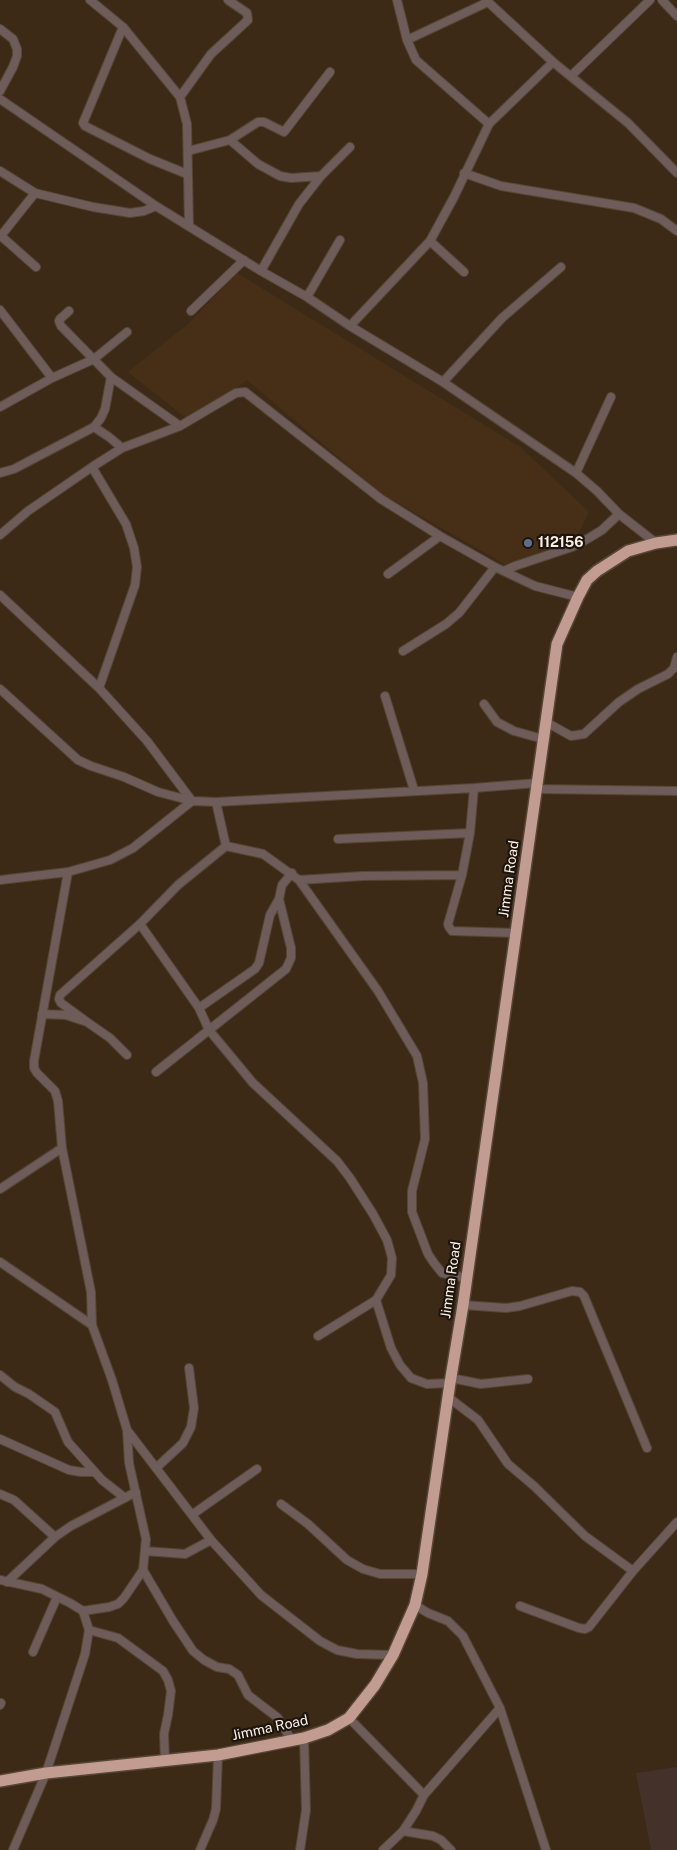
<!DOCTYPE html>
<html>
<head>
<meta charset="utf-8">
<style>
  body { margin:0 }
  canvas { display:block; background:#3c2a17 }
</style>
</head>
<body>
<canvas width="677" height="1850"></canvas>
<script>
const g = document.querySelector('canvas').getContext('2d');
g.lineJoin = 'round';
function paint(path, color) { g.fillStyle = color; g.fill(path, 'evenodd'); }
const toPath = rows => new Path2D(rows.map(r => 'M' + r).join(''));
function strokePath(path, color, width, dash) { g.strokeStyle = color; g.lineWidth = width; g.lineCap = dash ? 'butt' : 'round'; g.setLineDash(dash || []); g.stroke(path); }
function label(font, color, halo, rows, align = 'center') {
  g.font = font + ' "Public Sans",sans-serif'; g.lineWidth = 4.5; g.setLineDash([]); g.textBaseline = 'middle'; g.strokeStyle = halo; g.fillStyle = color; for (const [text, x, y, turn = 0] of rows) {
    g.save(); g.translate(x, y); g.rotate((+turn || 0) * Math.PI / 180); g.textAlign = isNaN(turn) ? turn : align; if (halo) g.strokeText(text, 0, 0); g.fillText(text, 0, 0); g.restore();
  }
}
paint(toPath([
  [237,273,520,447,589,512,570,551,508,566,382,494,247,380,190,421,128,372,187,325]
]), '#462f16');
paint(toPath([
  [677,1767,677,1850,651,1850,636,1773]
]), '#44312a');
const minor = toPath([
  [90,0,123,27,180,97,187,124,189,226],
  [397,0,407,40,416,60,489,124],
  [486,0,553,62,628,123,677,173],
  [662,0,677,16],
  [123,27,83,123,85,126,150,159,187,174],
  [0,29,13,39,17,49,17,56,13,67,0,91],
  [407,40,488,2],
  [571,76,650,0],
  [180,97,211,54,248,20,247,13,228,0],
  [0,99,156,206,261,271,307,297,350,326,443,382,576,473,597,491,619,514,656,543],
  [230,140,258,164,280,176,291,178,321,176],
  [188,151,230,140,258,122,264,122,284,132,330,72],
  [0,171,35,193,93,207,130,213,144,211,156,206],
  [464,173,501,186,634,208,661,219,677,231],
  [1,236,36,267],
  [0,237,35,193],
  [430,241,464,272],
  [261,271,299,204,321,176,350,147],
  [307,297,340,240],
  [0,310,52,378],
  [69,311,60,319,59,321,61,326,111,377,180,426],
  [191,311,244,260],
  [350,326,430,241,454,197,489,124,553,62],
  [443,382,502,318,561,267],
  [0,407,52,378,94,359,127,332],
  [94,427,109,437,122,448],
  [92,467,126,524,134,548,137,567,135,585,99,688],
  [0,473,14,469,94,427,101,418,105,409,111,377],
  [576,473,611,397],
  [0,535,28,511,92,467,122,448,180,426,236,393,245,392,381,499,440,536,495,567,535,586,578,597],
  [504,571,515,566,572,547,589,538,602,530,619,514],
  [388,574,440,536],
  [0,595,99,688,147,741,192,801],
  [403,651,446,624,459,613,495,567],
  [0,689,78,760,91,766,124,777,158,792,192,801,216,802,474,788,537,783],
  [385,696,414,790],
  [484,704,497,722,514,731,543,739],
  [546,722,571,736,584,734,619,702,638,689,668,674,674,668,677,657],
  [474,788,470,833,462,875,448,924,449,927,452,931,516,933],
  [536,789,677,791],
  [338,839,470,833],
  [226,846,263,854,299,880,378,991,417,1056,423,1083,425,1139,412,1191,412,1212,428,1254,434,1263,442,1273,467,1278],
  [68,872,34,1061,34,1068,37,1073,55,1091,58,1101,62,1148,91,1292,92,1325,112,1380,127,1430,129,1463,146,1539,143,1570,124,1598,118,1604,109,1607,83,1611],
  [0,880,68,872,110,860,133,848,192,801],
  [299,880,363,876,462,875],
  [140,924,199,1008,209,1030,253,1083,337,1161,350,1178,373,1214,387,1240,392,1258,391,1275,376,1300,391,1348,400,1365,411,1378,427,1384,450,1383],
  [199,1008,255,969,259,963,270,915,279,899],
  [42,1014,66,1015,87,1022,110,1038,127,1055],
  [87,1022,61,1003,59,999,60,995,140,924,178,885,226,846,216,802],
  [156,1072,286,969,291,958,291,948,279,899,282,885,292,873],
  [0,1189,62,1148],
  [0,1262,92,1325],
  [463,1305,506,1308,520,1306,572,1291,580,1292,584,1296,647,1448],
  [318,1336,376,1300],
  [0,1375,15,1387,29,1394,55,1412,68,1442,102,1480,125,1498],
  [451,1378,481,1384,528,1379],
  [448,1397,478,1420,508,1464,534,1486,585,1536,633,1571],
  [127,1430,211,1540,261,1595,320,1641,337,1650,357,1654,393,1655],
  [0,1439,69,1470,81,1472,95,1472],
  [156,1468,183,1443,191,1427,194,1408,189,1368],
  [0,1494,14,1500,55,1537],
  [281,1504,308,1524,347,1560,363,1569,380,1574,422,1574],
  [193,1514,257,1469],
  [145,1551,185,1554,211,1540],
  [143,1570,173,1621,193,1651,204,1660,217,1667,229,1669,238,1675,248,1695,278,1718,292,1741],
  [0,1580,42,1589,70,1603,83,1611,89,1630,85,1654,46,1773,13,1850],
  [7,1582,55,1537,71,1526,136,1492],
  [415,1605,428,1613,448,1621,463,1636,500,1708,546,1850],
  [520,1606,579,1628,585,1629,589,1627,633,1571,677,1522],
  [89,1630,118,1638,163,1671,168,1680,171,1691,168,1715,164,1734,165,1761],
  [33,1652,57,1597],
  [0,1705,1,1703],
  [349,1718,424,1795],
  [403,1831,433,1836,441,1840,451,1850],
  [200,1850,213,1820,216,1809,218,1755],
  [300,1850,306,1810,304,1738],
  [383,1850,403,1831,416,1811,424,1795,500,1708]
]);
const highway = toPath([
  [0,1781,46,1773,218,1755,304,1738,328,1730,349,1718,375,1685,393,1655,415,1605,422,1574,450,1383,463,1305,557,644,578,597,587,580,597,571,628,551,656,543,677,540]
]);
strokePath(minor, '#574634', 10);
strokePath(highway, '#574634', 14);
strokePath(minor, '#6d5c59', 8);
strokePath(highway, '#c29b91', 11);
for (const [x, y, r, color] of [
  [528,543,5,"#5c6f8a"]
]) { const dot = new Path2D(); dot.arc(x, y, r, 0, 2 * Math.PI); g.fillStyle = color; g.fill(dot); strokePath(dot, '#1d150d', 2); }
label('bold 14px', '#fcf0e4', '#1d150d', [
  ["112156",538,543]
], 'left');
label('14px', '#fcf0e4', '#1d150d', [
  ["Jimma Road",509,879,-82],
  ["Jimma Road",451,1280,-82],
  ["Jimma Road",270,1728,-12]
]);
</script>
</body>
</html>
